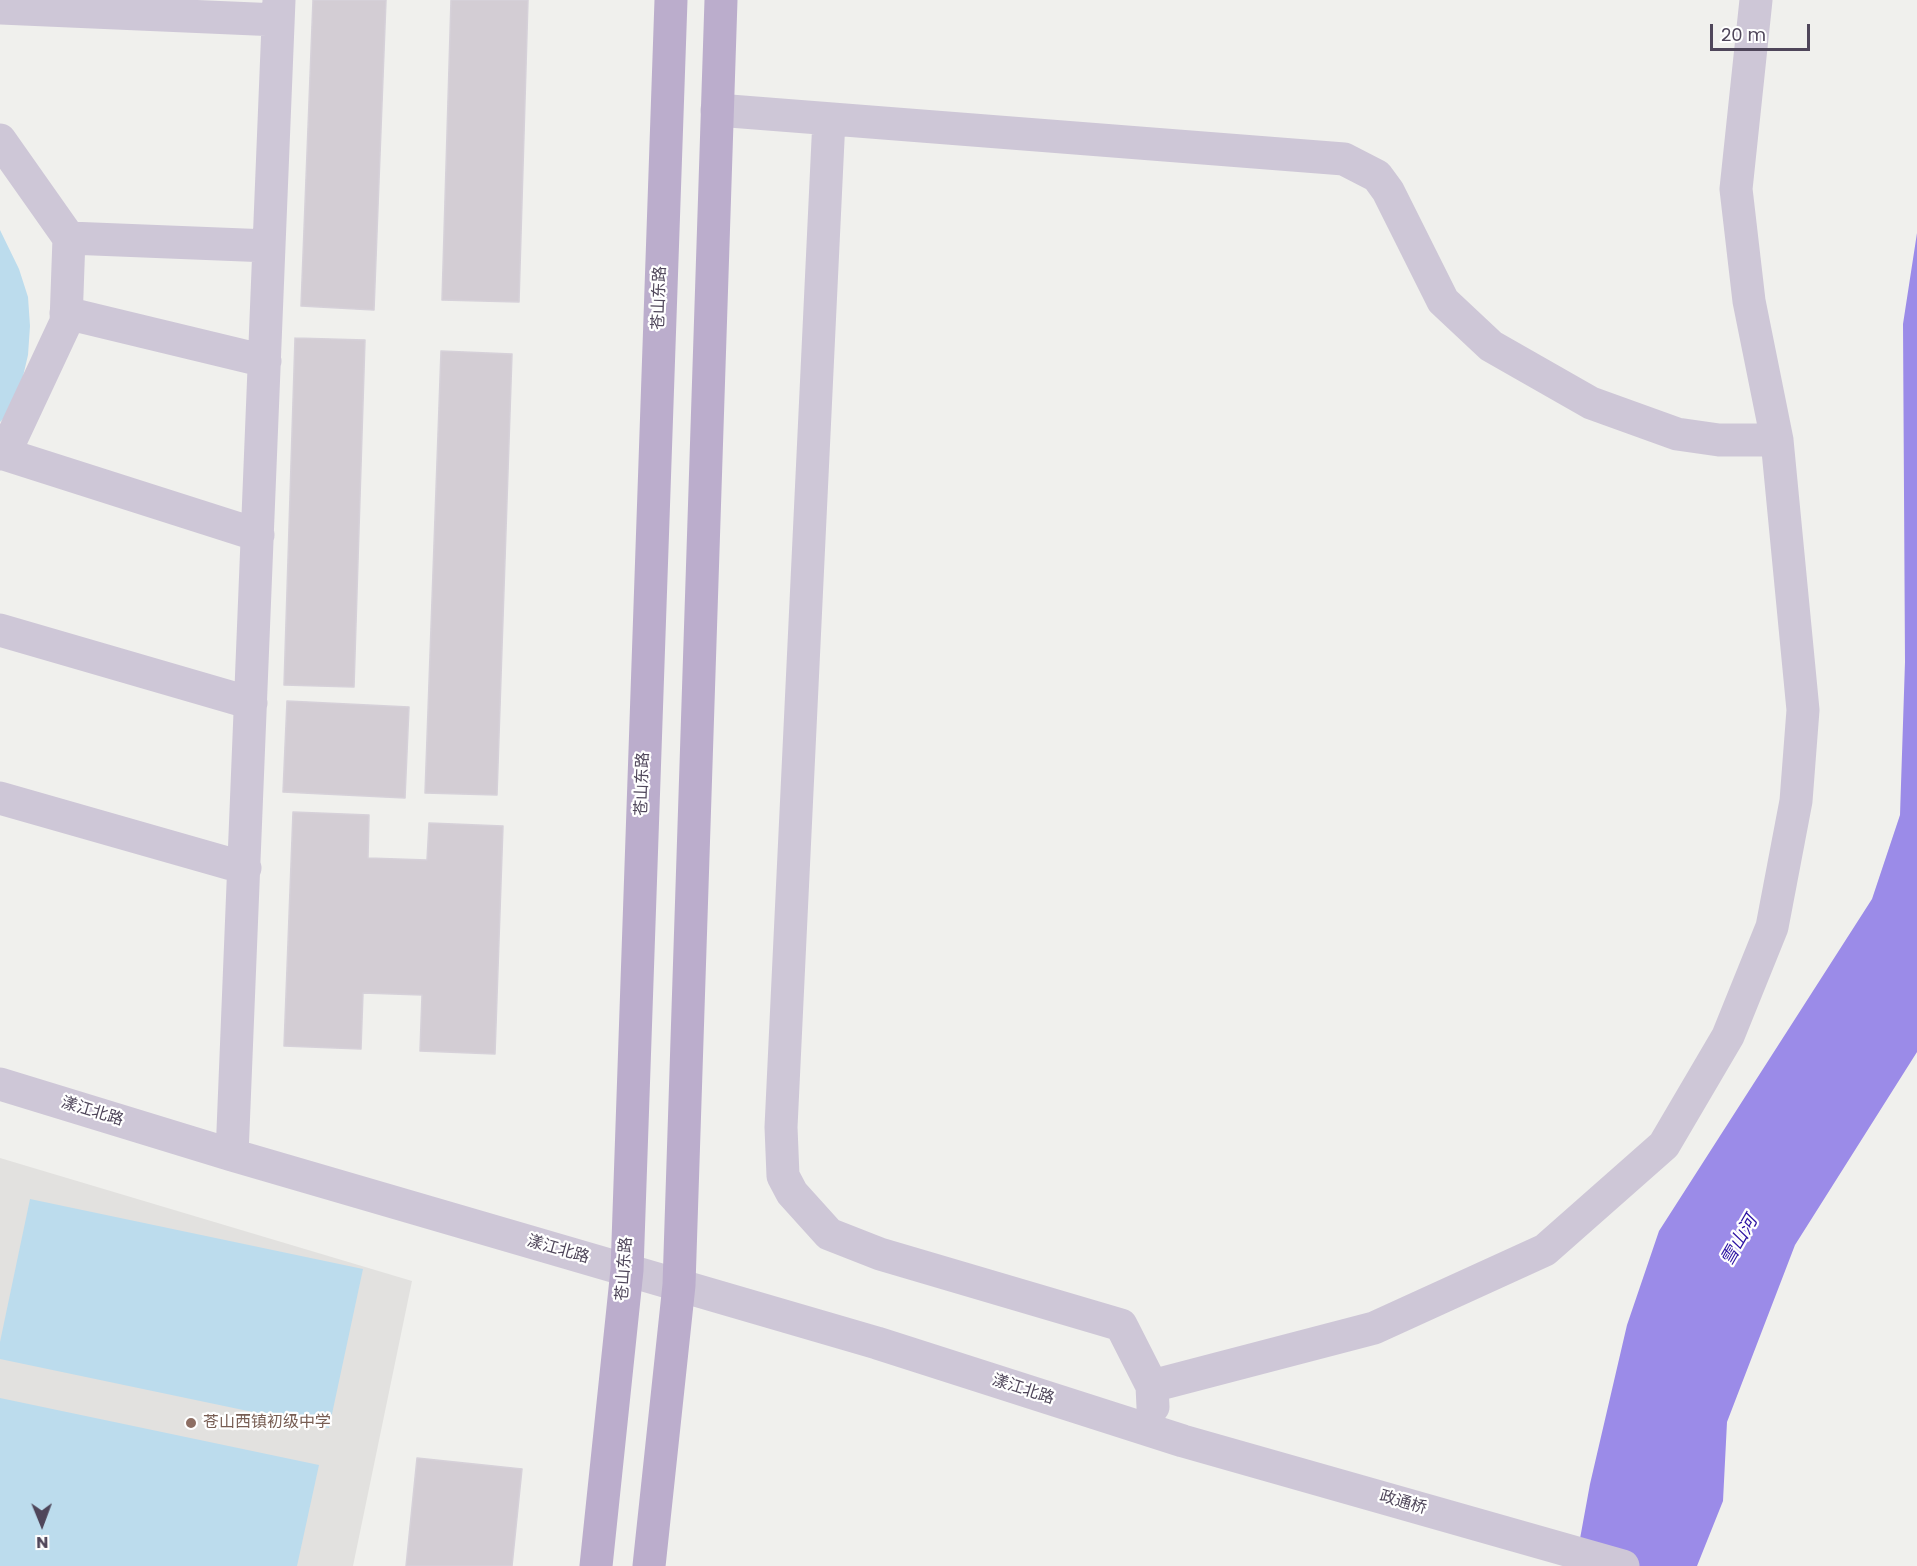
<!DOCTYPE html>
<html>
<head>
<meta charset="utf-8">
<style>
  body { margin:0 }
  #map { position:relative; width:1917px; height:1566px; overflow:hidden; background:#f0f0ed; font-family:Poppins,sans-serif }
  canvas { display:block }
  .north { position:absolute; left:12px; top:1494px; width:60px; height:60px; -webkit-text-stroke:4px #fff; paint-order:stroke; rotate:179deg; font-size:16px; font-weight:700; line-height:24px; text-align:center; color:#4f465a }
  .north::after { content:''; display:block; margin:auto; width:21px; height:27px; background:#4f465a; clip-path:polygon(50% 0,100% 100%,50% 72%,0 100%) }
  .scale { position:absolute; left:1710px; top:24px; width:100px; height:27px; box-sizing:border-box; border:3px solid #4f465a; border-top:0; padding-left:8px; font-size:18px; line-height:21px; white-space:nowrap; color:#4f465a; -webkit-text-stroke:4px #fff; paint-order:stroke }
</style>
</head>
<body>
<div id="map">
<canvas width="1917" height="1566"></canvas>
<div class="north">N</div>
<div class="scale">20 m</div>
</div>
<script>
const g = document.querySelector('canvas').getContext('2d');
g.lineJoin = 'round';
function paint(path, color) { g.fillStyle = color; g.fill(path, 'evenodd'); }
const toPath = rows => new Path2D(rows.map(r => 'M' + r).join(''));
function strokePath(path, color, width, dash) { g.strokeStyle = color; g.lineWidth = width; g.lineCap = dash ? 'butt' : 'round'; g.setLineDash(dash || []); g.stroke(path); }
function label(font, color, halo, rows, align = 'center') {
  g.font = font + ' Poppins,"Noto Sans SC",sans-serif'; g.lineWidth = 4.5; g.setLineDash([]); g.textBaseline = 'middle'; g.strokeStyle = halo; g.fillStyle = color; for (const [text, x, y, turn = 0] of rows) {
    g.save(); g.translate(x, y); g.rotate((+turn || 0) * Math.PI / 180); g.textAlign = isNaN(turn) ? turn : align; if (halo) g.strokeText(text, 0, 0); g.fillText(text, 0, 0); g.restore();
  }
}
paint(toPath([
  [0,1158,412,1281,353,1566,0,1566]
]), '#e2e1df');
paint(toPath([
  [0,230,19,269,28,297,30,326,28,355,21,385,11,411,0,422],
  [30,1199,363,1269,329,1428,0,1359,0,1342],
  [0,1398,319,1465,297,1566,0,1566]
]), '#bcdced');
paint(toPath([
  [1917,233,1917,1052,1795,1245,1727,1422,1723,1501,1697,1566,1575,1566,1590,1484,1627,1325,1659,1231,1872,899,1900,815,1905,662,1903,324]
]), '#9b8be8');
const building = toPath([
  [313,0,386,0,374,310,301,306,313,0],
  [451,0,528,0,519,302,442,300,451,0],
  [295,338,365,340,354,687,284,685,295,338],
  [441,351,512,354,497,795,425,793,441,351],
  [287,701,409,707,405,798,283,792,287,701],
  [293,812,369,815,368,858,427,860,429,823,503,826,495,1054,420,1051,422,995,363,993,361,1049,284,1046,293,812],
  [417,1458,522,1469,512,1566,406,1566,417,1458]
]);
paint(building, '#d3cdd4');
strokePath(building, '#d6d1d9', 1.5);
strokePath(toPath([
  [0,8,278,20],
  [717,110,1344,159,1377,176,1388,191,1443,301,1491,346,1591,403,1677,434,1719,440,1777,440],
  [829,119,781,1127,783,1176,792,1193,829,1234,880,1254,1121,1325,1152,1386,1153,1407],
  [0,140,69,238,66,322,8,446,0,454],
  [69,238,269,246],
  [66,313,265,361],
  [1,453,258,535],
  [0,630,251,703],
  [0,798,245,868],
  [0,1084,232,1155,877,1343,1183,1441,1623,1566],
  [232,1155,279,0],
  [1152,1386,1374,1328,1545,1250,1664,1145,1728,1036,1772,927,1796,801,1803,710,1777,440,1749,301,1736,189,1756,0]
]), '#cec7d7', 33);
strokePath(toPath([
  [596,1566,627,1270,671,0],
  [649,1566,679,1285,721,0]
]), '#bbadcc', 33);
for (const [x, y, r, color] of [
  [191,1423,6,"#8d6e63"]
]) { const dot = new Path2D(); dot.arc(x, y, r, 0, 2 * Math.PI); g.fillStyle = color; g.fill(dot); strokePath(dot, '#fff', 2); }
label('16px', '#4f465a', '#fff', [
  ["苍山东路",660,298,-88],
  ["苍山东路",643,784,-88],
  ["漾江北路",92,1112,17],
  ["漾江北路",558,1250,16],
  ["苍山东路",625,1269,-86],
  ["漾江北路",1023,1390,18],
  ["政通桥",1403,1503,16]
]);
label('16px', '#785e54', '#fff', [
  ["苍山西镇初级中学",203,1423]
], 'left');
label('italic 18px', '#2b11a2', '#fff', [
  ["雪山河",1740,1241,-60]
]);
</script>
</body>
</html>
